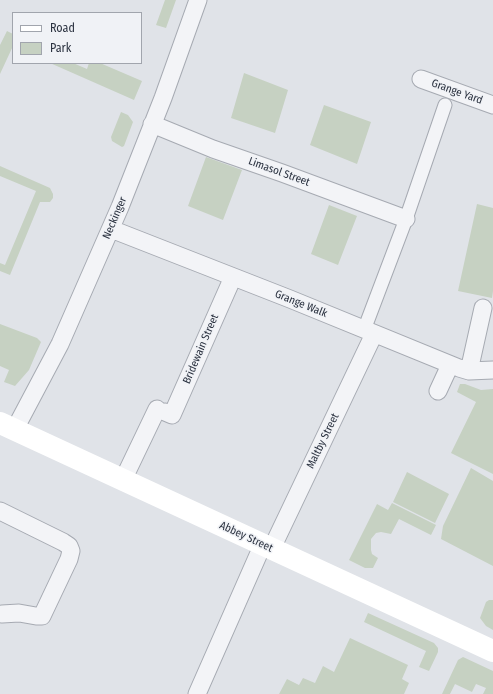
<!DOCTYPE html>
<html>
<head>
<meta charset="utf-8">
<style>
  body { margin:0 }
  #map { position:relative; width:493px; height:694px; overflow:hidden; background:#e0e3e8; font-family:"Fira Sans Condensed",sans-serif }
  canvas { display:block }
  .legend { position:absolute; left:12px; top:12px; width:130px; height:52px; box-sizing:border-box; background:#f0f2f6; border:1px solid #a1a5ad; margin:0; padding:5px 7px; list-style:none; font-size:12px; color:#2a313f }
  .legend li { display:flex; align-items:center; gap:8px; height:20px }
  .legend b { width:20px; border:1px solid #a1a5ad }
</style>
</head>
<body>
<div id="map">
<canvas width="493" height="694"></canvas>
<ul class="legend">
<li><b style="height:5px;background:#fff"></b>Road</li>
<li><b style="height:11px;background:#c6d1c2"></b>Park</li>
</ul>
</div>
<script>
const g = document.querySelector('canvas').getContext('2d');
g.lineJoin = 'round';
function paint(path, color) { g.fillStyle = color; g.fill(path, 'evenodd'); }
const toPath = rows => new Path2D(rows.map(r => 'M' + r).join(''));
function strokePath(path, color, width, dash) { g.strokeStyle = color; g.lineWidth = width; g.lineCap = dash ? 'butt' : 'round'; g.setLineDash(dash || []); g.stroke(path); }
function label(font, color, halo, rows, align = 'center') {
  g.font = font + ' "Fira Sans Condensed",sans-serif'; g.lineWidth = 3; g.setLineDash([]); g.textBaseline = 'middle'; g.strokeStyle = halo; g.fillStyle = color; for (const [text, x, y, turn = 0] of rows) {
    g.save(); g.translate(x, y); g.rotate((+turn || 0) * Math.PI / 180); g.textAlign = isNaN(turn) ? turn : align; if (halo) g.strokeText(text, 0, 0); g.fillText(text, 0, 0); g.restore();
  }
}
paint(toPath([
  [165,0,176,0,166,28,156,25],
  [7,31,13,34,13,46,0,74,0,45],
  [50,63,73,63,87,69,89,63,100,63,142,81,134,100],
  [244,73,288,90,275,133,231,118],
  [324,105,371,122,357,164,310,145],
  [121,112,128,115,133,122,124,146,122,147,112,141,111,137],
  [206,157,242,170,223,220,188,206],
  [0,166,50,188,53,194,53,198,50,202,40,202,10,275,0,271,0,263,5,265,36,191,0,176],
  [477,204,493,208,493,291,492,298,458,291],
  [329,205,357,216,338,265,311,254],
  [0,324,37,338,41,342,29,370,15,386,4,382,9,370,0,366],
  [460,384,465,384,481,390,493,389,493,474,451,453,476,402,457,392],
  [471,468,493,481,493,566,441,539,443,526],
  [407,472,449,494,435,523,393,502],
  [392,503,436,525,431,535,399,519,391,534,381,532,376,533,371,539,371,550,372,554,378,558,373,568,365,568,349,560,377,504,388,510],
  [489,600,493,600,493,630,486,626,480,618,486,602],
  [368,613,434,643,438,648,438,652,429,671,419,667,426,651,364,622],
  [350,638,408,665,402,679,409,683,404,694,279,694,287,679,299,685,303,678,315,683,323,666,334,672],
  [463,657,493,671,493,694,483,694,486,688,476,684,472,692,455,684,450,694,442,694,458,660]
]), '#c6d1c2');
const pedestrian = toPath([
  [364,330,406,219,445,105]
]);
const minor = toPath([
  [421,79,493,105],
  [152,124,213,149,282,173,406,219],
  [111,229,290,299,459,368,469,371,493,370],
  [469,371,483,308],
  [438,391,450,365],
  [165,412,172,415,233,277],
  [15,429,60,344,120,207,163,98,198,0],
  [123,480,157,409],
  [0,511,63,542,69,546,71,551,69,559,42,616,36,616,19,613,2,614],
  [272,548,374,334],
  [197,694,263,544]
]);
strokePath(pedestrian, '#a6aab2', 15);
strokePath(minor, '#a6aab2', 19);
strokePath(pedestrian, '#f3f4f7', 13);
strokePath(minor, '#f3f4f7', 17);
strokePath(toPath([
  [0,423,493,651]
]), '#fff', 22);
label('11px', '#2a313f', '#f0f2f6', [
  ["Grange Yard",457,92,20],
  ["Limasol Street",279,172,20],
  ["Neckinger",115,218,-67],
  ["Grange Walk",301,304,22],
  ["Bridewain Street",201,349,-67],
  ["Maltby Street",323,441,-64],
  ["Abbey Street",246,537,25]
]);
</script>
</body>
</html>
